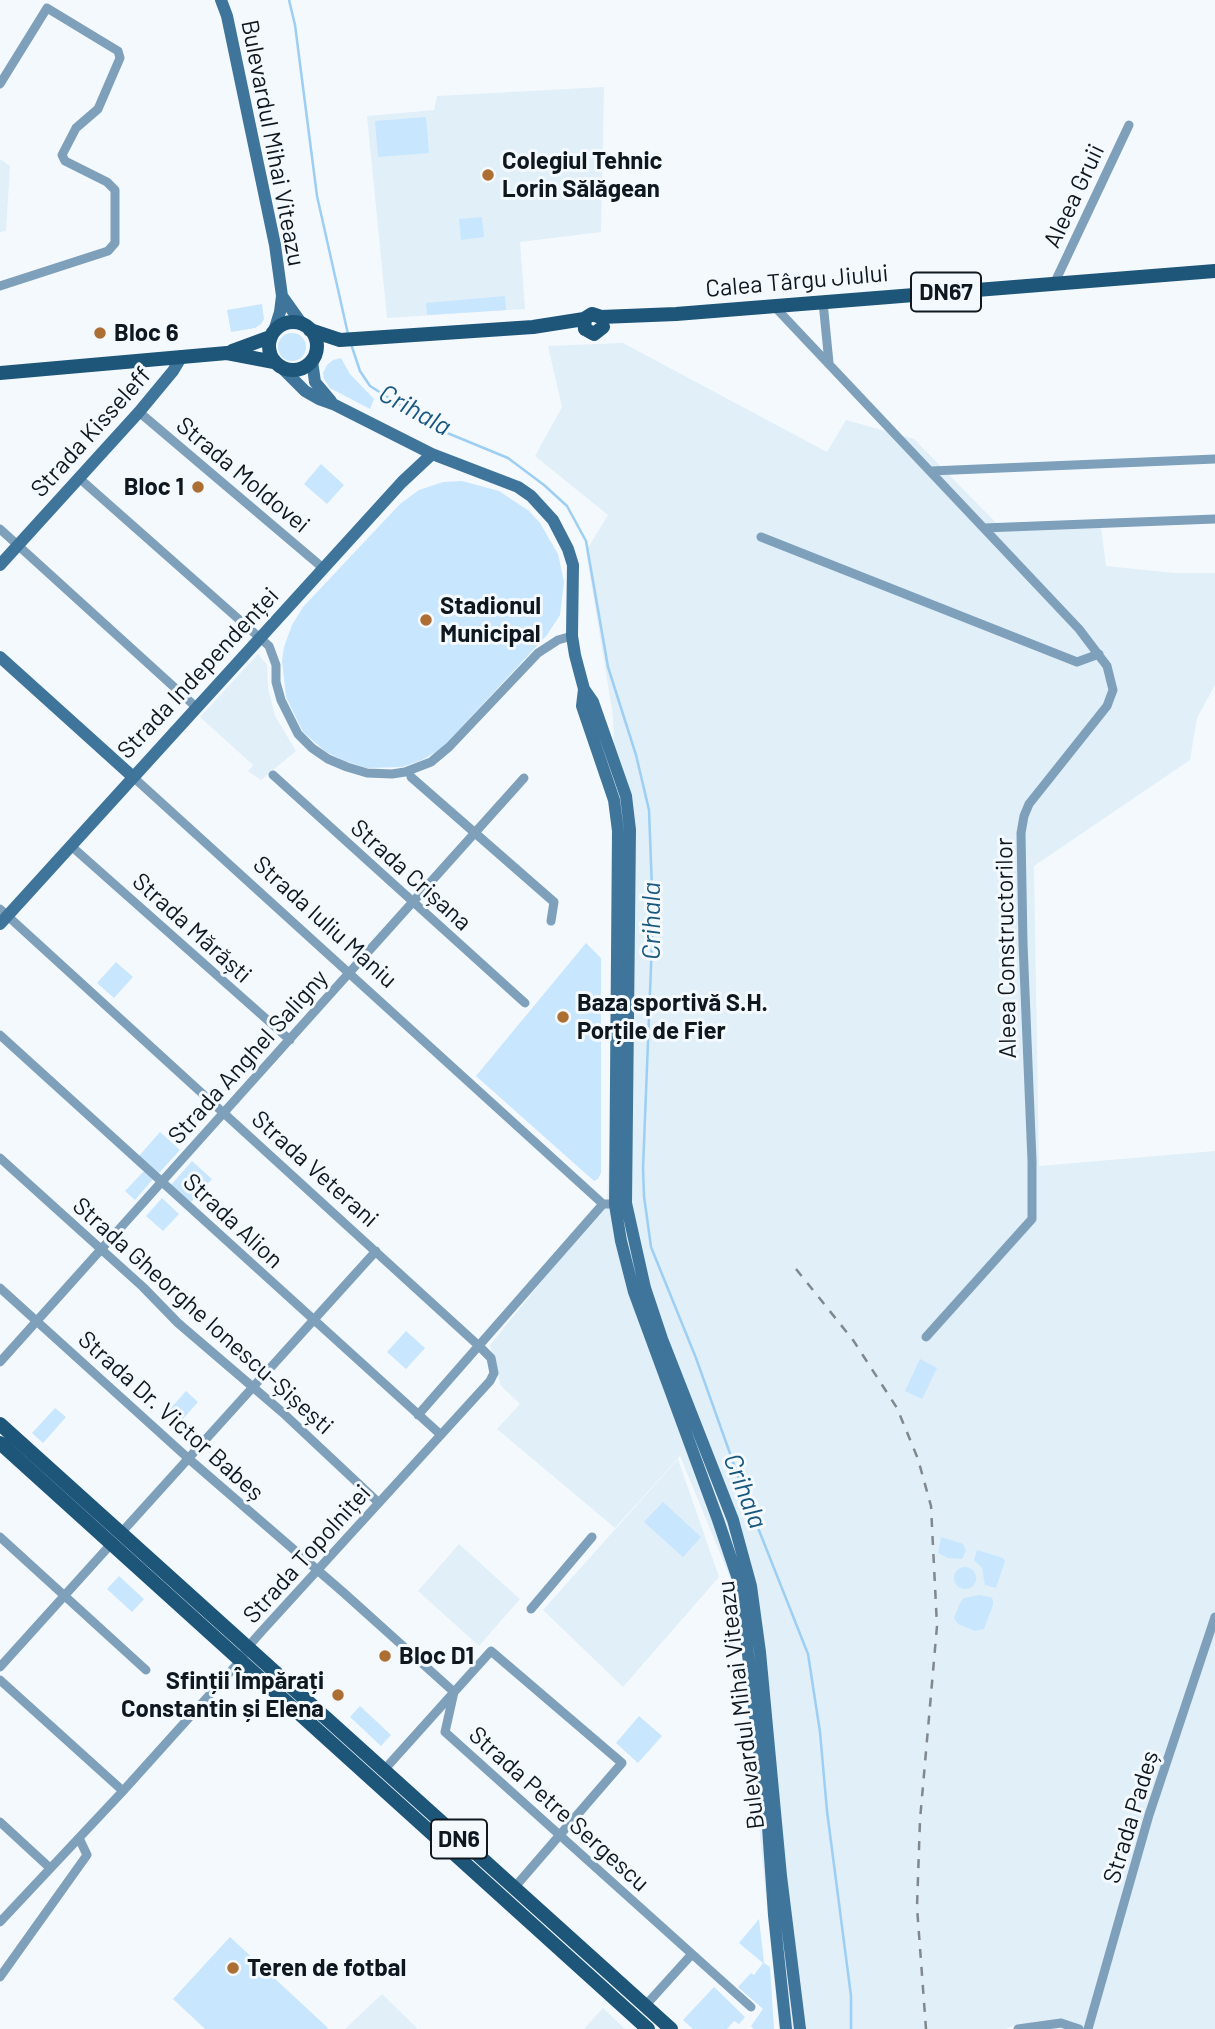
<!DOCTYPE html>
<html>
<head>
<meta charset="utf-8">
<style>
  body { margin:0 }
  canvas { display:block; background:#f4f9fd }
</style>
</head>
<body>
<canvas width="1215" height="2029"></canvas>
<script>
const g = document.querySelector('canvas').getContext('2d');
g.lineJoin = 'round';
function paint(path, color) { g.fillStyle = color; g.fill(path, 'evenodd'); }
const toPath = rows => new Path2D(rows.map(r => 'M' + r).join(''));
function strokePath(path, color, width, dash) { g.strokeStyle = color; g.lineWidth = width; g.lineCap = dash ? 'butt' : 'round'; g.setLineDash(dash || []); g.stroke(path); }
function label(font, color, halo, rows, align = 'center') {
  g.font = font + ' Barlow,sans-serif'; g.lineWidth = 6; g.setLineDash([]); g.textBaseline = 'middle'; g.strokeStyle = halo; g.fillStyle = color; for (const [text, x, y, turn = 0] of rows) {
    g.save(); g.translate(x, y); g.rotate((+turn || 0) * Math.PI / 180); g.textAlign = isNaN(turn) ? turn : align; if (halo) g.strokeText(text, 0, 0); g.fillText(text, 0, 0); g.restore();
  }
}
paint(toPath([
  [604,87,601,232,520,242,525,309,387,318,367,116,434,110,437,96],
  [0,159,10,166,6,231,0,232],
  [623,343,827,452,846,420,914,439,1004,531,1101,527,1106,566,1174,573,1215,573,1215,685,1197,718,1190,760,1034,866,1039,1166,1215,1151,1215,2029,1042,2029,1016,2025,1006,2029,779,2029,736,1592,680,1456,615,1528,497,1429,520,1404,501,1386,490,1345,607,1201,620,908,613,716,586,551,608,515,535,456,562,407,548,346],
  [258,654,267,665,268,688,275,716,296,751,261,780,248,771,253,765,200,717],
  [678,1459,719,1577,623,1687,543,1610],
  [459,1544,520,1599,479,1646,418,1591],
  [382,1994,418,2029,345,2029],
  [603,2008,625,2029,584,2029]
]), '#e1eff9');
paint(toPath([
  [426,117,429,153,378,157,375,121],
  [482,217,484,237,461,240,459,219],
  [505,296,506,310,427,315,426,303],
  [262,304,264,319,261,324,255,328,231,332,227,310],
  '278 347a14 14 0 1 1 28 0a14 14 0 1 1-28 0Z',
  [341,358,350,374,374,399,370,409,330,388,324,379,323,373,327,365,333,360],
  [321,464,344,485,327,504,304,484],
  [462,481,499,491,529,511,540,523,558,554,564,582,560,615,547,635,441,749,422,760,402,767,366,768,345,761,326,752,303,732,286,697,282,661,284,647,292,625,303,607,400,504,419,490,443,482],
  [586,943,601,958,601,1173,598,1179,594,1181,476,1076],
  [116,962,133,977,114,998,97,983],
  [160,1132,180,1150,159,1173,139,1156],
  [192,1161,212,1179,191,1202,171,1185],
  [145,1170,154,1178,135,1200,125,1191],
  [162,1198,179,1214,163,1231,146,1216],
  [406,1331,425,1348,406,1369,387,1352],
  [920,1359,937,1368,922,1399,905,1391],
  [186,1391,198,1402,183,1419,170,1409],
  [55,1408,66,1417,43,1443,32,1433],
  [663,1502,701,1537,683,1557,644,1522],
  [941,1537,963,1544,966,1551,962,1559,948,1558,938,1553],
  [977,1550,1003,1558,1005,1561,996,1588,985,1585,982,1568,974,1560],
  '954 1578a11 11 0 1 1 22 0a11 11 0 1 1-22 0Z',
  [119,1576,144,1599,132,1612,107,1589],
  [979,1595,991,1597,993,1600,993,1605,984,1629,975,1631,958,1624,954,1618,960,1603,964,1598],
  [360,1706,391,1735,381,1746,350,1717],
  [639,1716,662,1736,638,1763,616,1743],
  [759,1919,764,1963,770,1967,774,2029,754,2029,751,2026,763,2009,738,1987,751,1973,754,1975,763,1963,739,1943],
  [230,1937,328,2028,327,2029,205,2029,173,1999],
  [714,1987,745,2017,739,2024,734,2021,727,2029,693,2029,683,2020]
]), '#c8e6fd');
strokePath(toPath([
  [289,0,295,25,317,196,348,334],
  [351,344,360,371,370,386,440,430,508,458,544,485,567,506,586,541,608,667,636,755,649,810,653,916,643,1168,644,1196,651,1247,696,1358,743,1490,808,1654,820,1732,827,1811,851,1996,851,2029]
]), '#9dcef3', 2.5);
strokePath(toPath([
  [0,84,47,8,118,51,120,58,98,109,76,128,62,155,65,161,107,182,115,190,115,243,108,251,0,286],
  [1054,284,1129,125],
  [823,302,829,363],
  [773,305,1079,629,1107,666,1113,690,1107,706,1029,804,1024,816,1021,833,1023,943,1032,1161,1032,1219,926,1337],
  [139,412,323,568],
  [931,471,1215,459],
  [79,478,269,646,276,665,276,682,281,700,298,734,312,748,328,759,347,767,367,773,392,774,405,772,431,762,449,747,538,653,558,640,572,636],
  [984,528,1215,519],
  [0,529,196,707],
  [761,537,1077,662,1099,654],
  [273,775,525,1003],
  [132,776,603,1204,619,1204],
  [411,777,554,902,551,921],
  [70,845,290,1040],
  [0,909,479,1346,491,1358,494,1373,490,1381,261,1632,247,1648,240,1661,123,1791,0,1922],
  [0,1035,441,1435],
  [0,1158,143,1287,178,1323,282,1412,379,1503],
  [0,1288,189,1459,344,1593,454,1692,445,1732,751,2007],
  [0,1362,524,778],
  [418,1415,603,1204],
  [121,1533,376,1251],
  [0,1537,146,1670],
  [531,1609,592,1537],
  [0,1667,112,1543],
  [0,1680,123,1791],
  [384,1770,491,1651,622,1763,514,1888],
  [0,1822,50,1868],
  [0,1977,87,1855,79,1838],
  [645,2006,692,1954],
  [1018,2029,1061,2023,1079,2029],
  [1088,2029,1149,1815,1215,1617]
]), '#7ea0bb', 9);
strokePath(toPath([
  [221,0,227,16,275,245,282,296,280,312,274,331],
  [282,296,302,324],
  [312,361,315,382,331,401],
  [282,368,305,391,319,399,333,404,432,454,518,487,531,496,553,520,568,549,573,565,572,636,575,655,584,689,593,702,626,796,630,830,626,1203,645,1288,662,1339,733,1520,751,1586,760,1652,781,1876,800,2029],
  [0,565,139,412,173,371,182,356],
  [0,657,132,776],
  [584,689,582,706,614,800,618,831,615,1205,621,1241,634,1292,718,1520,740,1585,768,1827,774,1915,786,2029],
  [0,924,402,482,432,454]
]), '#3f759b', 12);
strokePath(toPath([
  '269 346a24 24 0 1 1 48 0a24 24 0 1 1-48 0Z',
  [585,329,584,319,592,314,601,317,676,314,1215,271],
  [585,329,594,334,603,327],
  [310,330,340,340,533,327,584,319],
  [232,351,270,337],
  [0,373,227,353,274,362],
  [0,1424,671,2029],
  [0,1443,648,2029]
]), '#1e567a', 14);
strokePath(toPath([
  [796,1269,853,1340,897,1408,918,1459,931,1506,937,1626,920,1820,917,1907,926,2029]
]), '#80878d', 2.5, [9, 9]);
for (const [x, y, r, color] of [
  [488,175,7,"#ad6e34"],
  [100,333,7,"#ad6e34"],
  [198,487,7,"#ad6e34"],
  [426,620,7,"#ad6e34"],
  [563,1017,7,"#ad6e34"],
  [385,1656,7,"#ad6e34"],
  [338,1695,7,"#ad6e34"],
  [233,1968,7,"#ad6e34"]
]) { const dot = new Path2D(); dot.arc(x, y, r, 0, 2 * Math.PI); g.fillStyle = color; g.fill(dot); strokePath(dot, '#f4f9fd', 2.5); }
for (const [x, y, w] of [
  [946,292,70],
  [459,1839,56]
]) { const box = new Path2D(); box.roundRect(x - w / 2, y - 19.5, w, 39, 5); g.fillStyle = '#f4f9fd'; g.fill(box); strokePath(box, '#0f181f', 2); }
label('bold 23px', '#0f181f', null, [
  ["DN67",946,292],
  ["DN6",459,1839]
]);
label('24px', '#0f181f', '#f4f9fd', [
  ["Bulevardul Mihai Viteazu",273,143,79],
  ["Aleea Gruii",1074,196,-65],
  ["Calea Târgu Jiului",797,281,-5],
  ["Strada Kisseleff",91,432,-48],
  ["Strada Moldovei",243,475,40],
  ["Strada Independenței",198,673,-47],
  ["Strada Crișana",411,875,42],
  ["Strada Iuliu Maniu",325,922,42],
  ["Strada Mărăști",192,928,42],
  ["Aleea Constructorilor",1006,948,-91],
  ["Strada Anghel Saligny",248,1057,-48],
  ["Strada Veterani",315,1169,42],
  ["Strada Alion",233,1221,43],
  ["Strada Gheorghe Ionescu-Șișești",203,1316,42],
  ["Strada Dr. Victor Babeș",171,1416,42],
  ["Strada Topolniței",307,1554,-48],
  ["Bulevardul Mihai Viteazu",741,1705,-97],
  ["Strada Petre Sergescu",559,1809,42],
  ["Strada Padeș",1131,1817,-73]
]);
label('bold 24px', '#0f181f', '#f4f9fd', [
  ["Colegiul Tehnic",502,161],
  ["Lorin Sălăgean",502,189],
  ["Bloc 6",114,333],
  ["Bloc 1",184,487,"right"],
  ["Stadionul",440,606],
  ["Municipal",440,634],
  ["Baza sportivă S.H.",577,1003],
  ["Porțile de Fier",577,1031],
  ["Bloc D1",399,1656],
  ["Sfinții Împărați",324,1681,"right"],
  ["Constantin și Elena",324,1709,"right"],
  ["Teren de fotbal",247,1968]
], 'left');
label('italic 26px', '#17577f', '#f4f9fd', [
  ["Crihala",415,410,29],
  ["Crihala",651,921,-90],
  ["Crihala",745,1491,69]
]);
</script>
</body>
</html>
